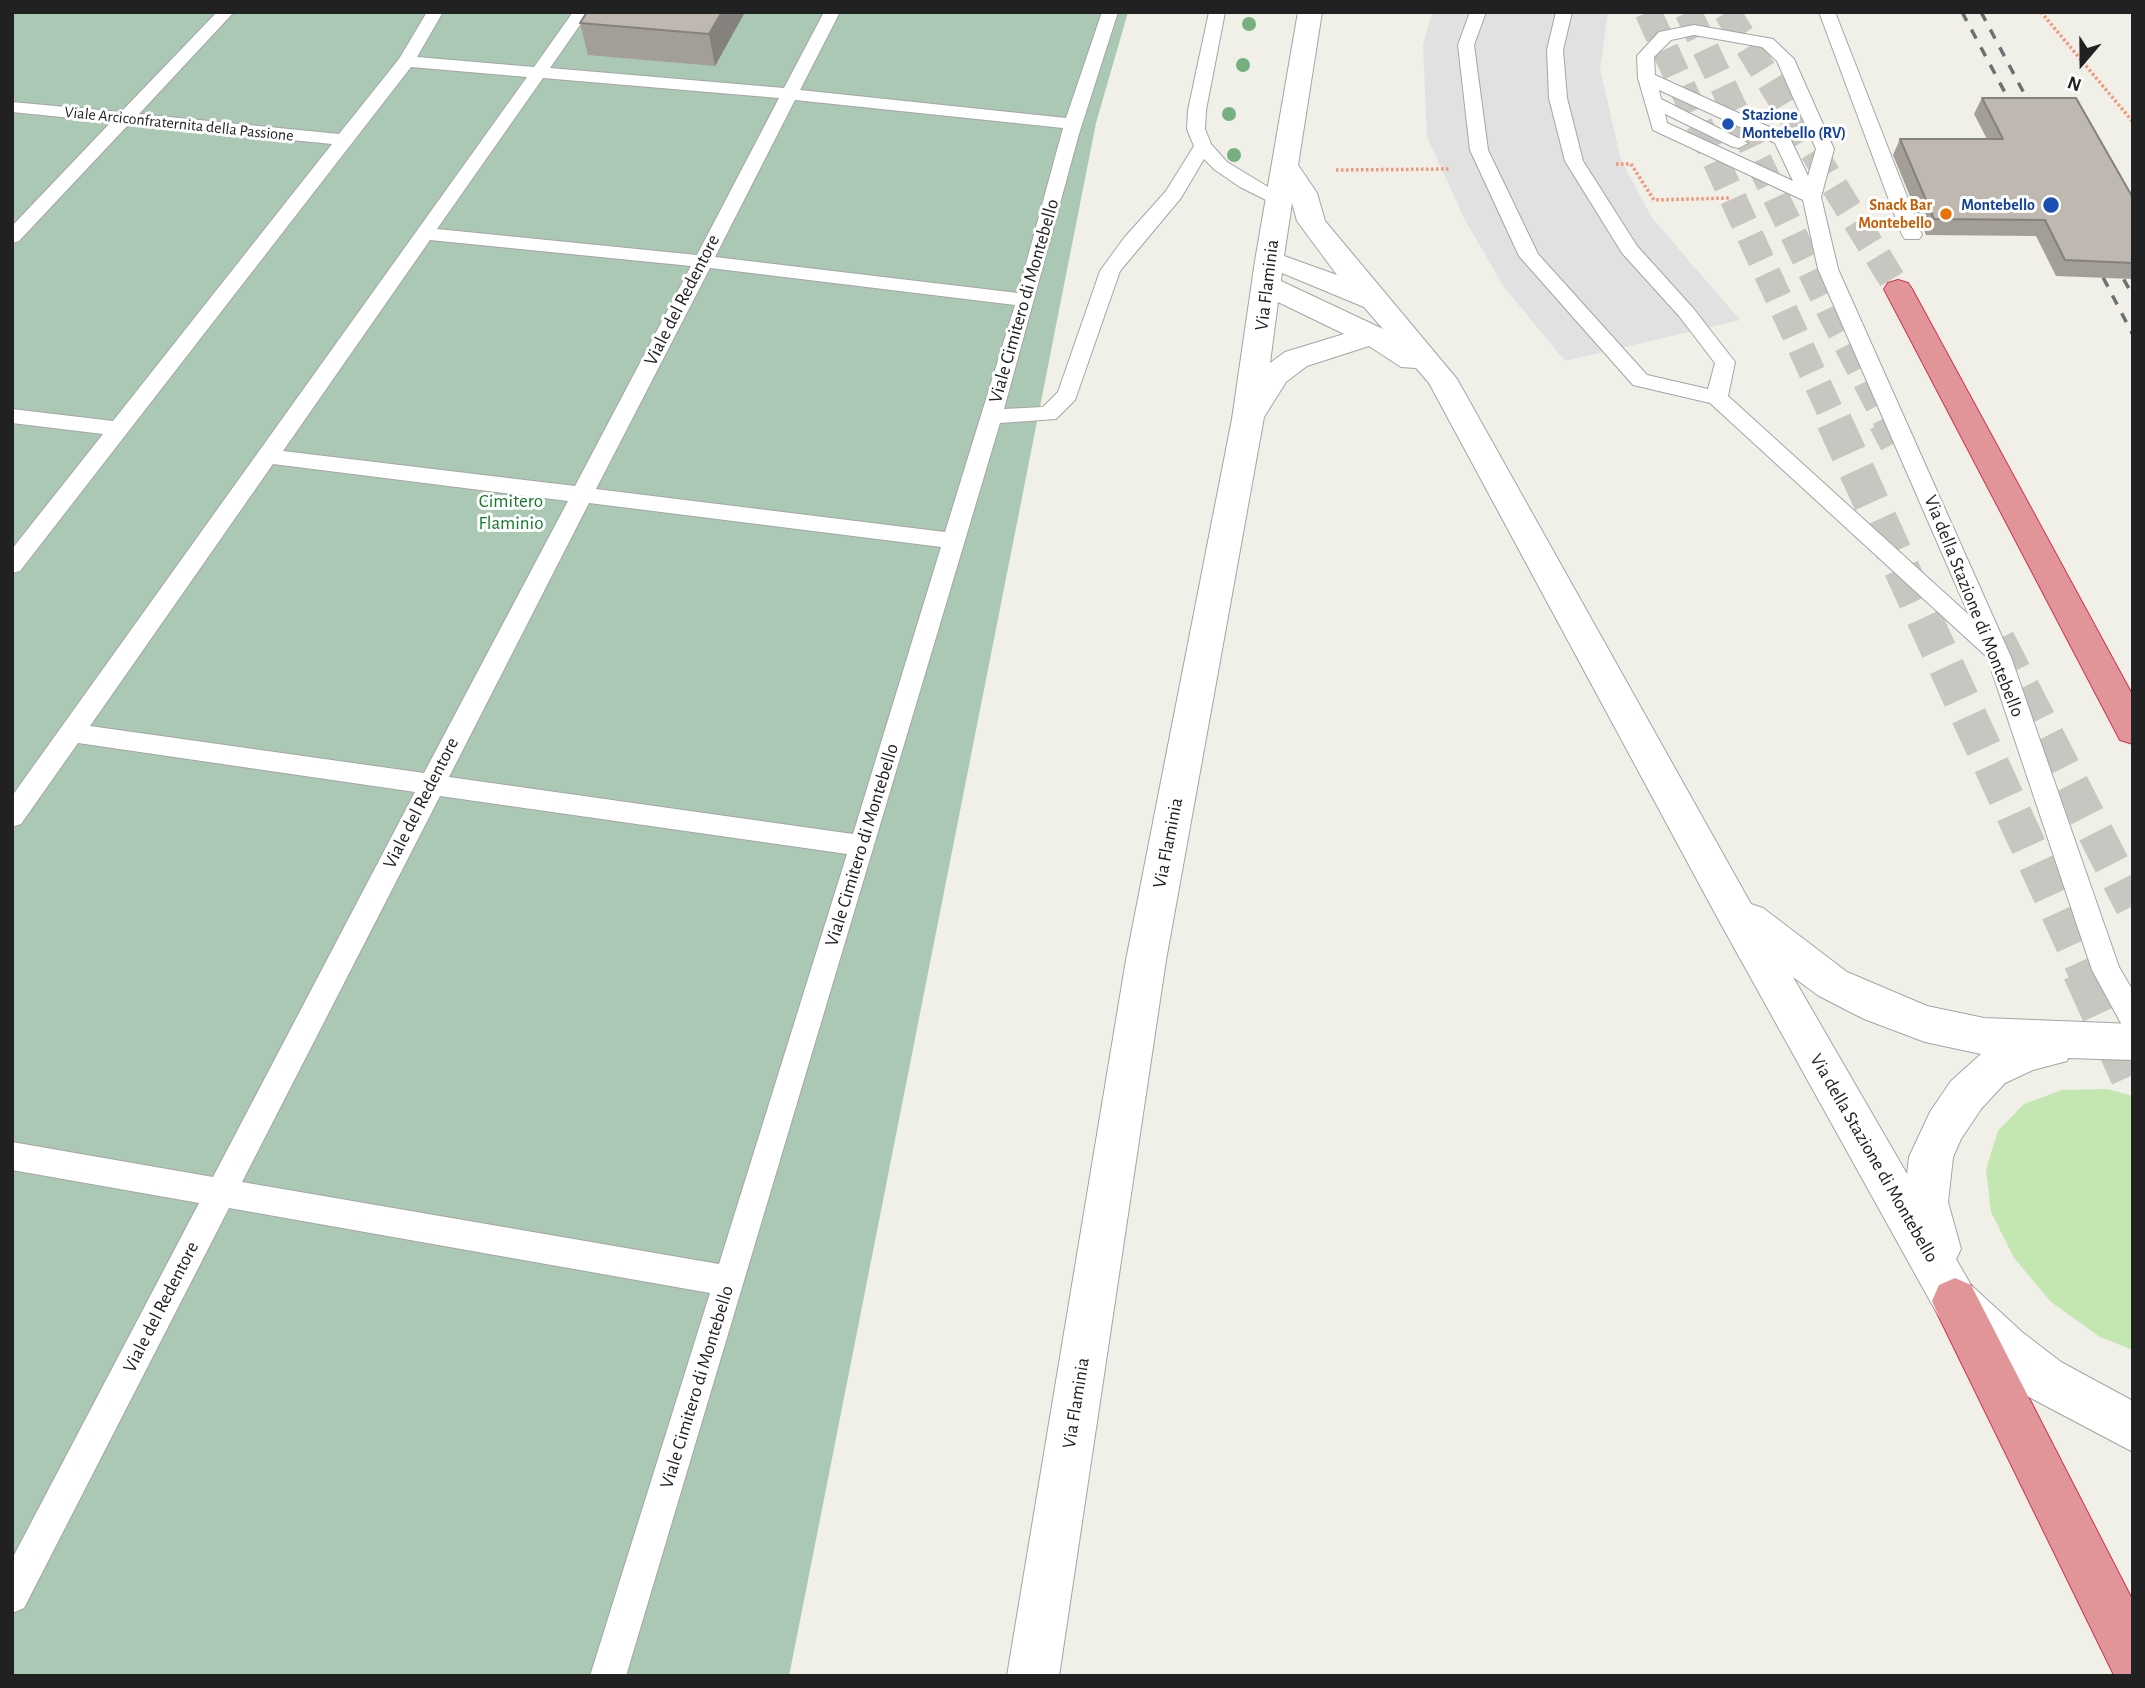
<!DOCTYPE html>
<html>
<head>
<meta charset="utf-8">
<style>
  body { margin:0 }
  #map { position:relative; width:2145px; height:1688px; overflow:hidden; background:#f0efe8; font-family:"Alegreya Sans",sans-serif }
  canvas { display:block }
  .frame { position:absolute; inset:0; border:14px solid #212121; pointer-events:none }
  .north { position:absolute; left:2047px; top:28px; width:70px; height:70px; -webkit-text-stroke:5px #fff; paint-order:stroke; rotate:200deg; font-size:19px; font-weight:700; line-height:28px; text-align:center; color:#212121 }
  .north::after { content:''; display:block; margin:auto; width:24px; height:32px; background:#212121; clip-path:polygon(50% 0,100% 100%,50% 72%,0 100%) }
</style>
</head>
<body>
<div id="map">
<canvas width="2145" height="1688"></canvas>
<div class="frame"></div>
<div class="north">N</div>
</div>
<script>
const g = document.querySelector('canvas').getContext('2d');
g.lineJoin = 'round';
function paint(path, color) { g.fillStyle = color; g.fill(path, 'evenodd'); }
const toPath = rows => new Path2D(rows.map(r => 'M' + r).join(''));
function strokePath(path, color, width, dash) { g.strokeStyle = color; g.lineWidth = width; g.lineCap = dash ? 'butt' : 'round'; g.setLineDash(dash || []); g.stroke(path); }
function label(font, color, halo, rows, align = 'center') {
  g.font = font + ' "Alegreya Sans",sans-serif'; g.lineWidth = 6; g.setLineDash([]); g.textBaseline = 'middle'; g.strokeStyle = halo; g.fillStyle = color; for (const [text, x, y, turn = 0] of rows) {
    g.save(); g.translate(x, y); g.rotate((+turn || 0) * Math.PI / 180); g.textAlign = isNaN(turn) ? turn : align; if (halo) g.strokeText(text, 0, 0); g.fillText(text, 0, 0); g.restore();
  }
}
paint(toPath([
  [2107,1089,2133,1096,2133,1350,2100,1337,2051,1302,2014,1258,1991,1212,1986,1169,1998,1131,2024,1104,2062,1090]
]), '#c4e7b1');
paint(toPath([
  [12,12,1128,12,1096,123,789,1676,12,1676]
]), '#aac8b3');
paint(toPath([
  [1432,12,1608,12,1600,69,1621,160,1652,218,1740,320,1565,361,1504,287,1465,220,1427,137,1423,45]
]), '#e1e1e1');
strokePath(toPath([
  [1648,12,1835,422],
  [1688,12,1829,309,1887,422],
  [1727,12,1898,289]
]), '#c7c6c0', 27, [27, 14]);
strokePath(toPath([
  [1834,421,2086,972],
  [1886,421,1897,442],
  [1997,640,2133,906]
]), '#c7c6c0', 36, [36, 18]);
strokePath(toPath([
  [2085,970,2133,1075]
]), '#c7c6c0', 46, [46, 24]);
const lane = toPath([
  [217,12,234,12,139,114,339,134,399,59,427,12,443,12,417,57,534,67,573,12,589,12,550,68,784,88,824,12,840,12,800,90,1066,118,1102,12,1118,12,1079,134,1004,409,1043,407,1058,392,1100,271,1124,238,1166,191,1194,146,1187,129,1188,110,1209,12,1225,12,1206,110,1205,129,1211,144,1227,162,1288,199,1279,205,1272,203,1240,187,1215,170,1204,159,1181,198,1120,271,1075,400,1056,419,1000,423,626,1676,590,1676,710,1293,229,1208,24,1608,12,1613,12,1559,199,1203,12,1170,12,1142,213,1177,415,792,78,743,21,824,12,827,12,796,527,77,411,67,20,571,12,573,12,549,103,434,12,423,12,409,113,421,332,144,129,124,19,241,12,243,12,226,111,122,12,112,12,102,121,112,217,12],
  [543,78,779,98,697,255,437,229,543,78],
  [795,100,1063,128,1018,293,715,257,795,100],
  [430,240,691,266,575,486,283,451,430,240],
  [710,268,1015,305,945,532,596,489,710,268],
  [273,464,568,501,424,773,90,726,273,464],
  [589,503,941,547,853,834,449,777,589,503],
  [440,796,847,854,719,1264,242,1182,440,796],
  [1470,12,1486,12,1474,45,1488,150,1538,254,1647,375,1708,389,1715,363,1679,316,1622,253,1565,161,1549,98,1547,50,1556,12,1572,12,1563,50,1567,98,1583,161,1637,246,1693,308,1735,362,1728,396,1969,615,1818,269,1803,200,1653,130,1638,78,1637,56,1659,32,1694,25,1773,39,1794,59,1834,149,1821,197,1838,269,2011,657,2119,967,2133,991,2133,1030,2123,1027,2092,970,1987,657,1710,403,1633,385,1519,256,1470,150,1458,45,1470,12],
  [1694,35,1762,47,1777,61,1816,149,1808,176,1789,136,1655,75,1654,57,1671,40,1694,35],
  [1659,90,1775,143,1793,181,1667,123,1665,114,1733,147,1739,148,1748,143,1661,99,1659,90],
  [1819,12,1835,12,1922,235,1919,239,1905,239,1902,235,1819,12]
]);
const street = toPath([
  [1298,12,1322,12,1298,165,1317,193,1325,221,1457,379,1751,904,1763,908,1847,972,1927,1006,1984,1018,2133,1024,2133,1060,2068,1058,2067,1061,2033,1070,2005,1083,1981,1109,1961,1139,1953,1157,1948,1202,1961,1249,1956,1259,1971,1285,2022,1332,2061,1362,2133,1401,2133,1452,2027,1396,1988,1366,1939,1317,1717,917,1429,383,1416,368,1401,367,1369,346,1307,366,1286,382,1264,417,1166,960,1059,1676,1007,1676,1126,960,1232,419,1255,261,1298,12],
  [1292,203,1297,221,1337,275,1284,256,1292,203],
  [1282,273,1364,307,1383,329,1281,281,1282,273],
  [1278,302,1344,334,1285,352,1270,363,1278,302],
  [1793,977,1819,996,1864,1019,1925,1042,1981,1054,1951,1081,1930,1112,1909,1157,1907,1174,1793,977]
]);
const highway = toPath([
  [1898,280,1908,283,1912,289,2133,696,2133,744,2120,740,1884,289,1888,283,1898,280],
  [1955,1278,1971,1285,2133,1601,2133,1676,2114,1675,1939,1317,1932,1301,1939,1285,1955,1278]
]);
strokePath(lane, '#a5a5a5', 2);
strokePath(street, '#a5a5a5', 2);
strokePath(highway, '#d13252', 2);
strokePath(toPath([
  [2041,12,2133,122],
  [1616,164,1631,164,1654,200,1730,198],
  [1336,170,1450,169]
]), '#f29678', 3.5, [2.5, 2.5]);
paint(lane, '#fff');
paint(street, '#fff');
paint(highway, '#e29598');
strokePath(toPath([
  [1962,12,2017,115],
  [1981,12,2035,114],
  [2094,260,2133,335],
  [2114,262,2133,296]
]), '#6f6f6f', 3.5, [10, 10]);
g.fillStyle = '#76af80';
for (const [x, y] of [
  [1249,24],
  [1243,65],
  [1229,114],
  [1234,155]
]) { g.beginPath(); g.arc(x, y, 7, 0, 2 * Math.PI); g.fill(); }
paint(toPath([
  [587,12,745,12,715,66,588,55,580,23],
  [1982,98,2133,198,2133,279,2056,276,2036,236,1926,235,1893,155,1900,139,1987,139,1974,114]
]), '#a39e98');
paint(toPath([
  [722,12,745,12,715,66,709,34]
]), '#85817c');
const building = toPath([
  [587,12,722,12,709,34,580,23,587,12],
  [1982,98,2076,98,2133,198,2133,263,2065,260,2045,220,1934,219,1900,139,2003,139,1982,98]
]);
paint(building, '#beb8b1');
strokePath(building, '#85817c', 2);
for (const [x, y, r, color] of [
  [1728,124,7,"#1a4fb4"],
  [2051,205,9,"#1a4fb4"],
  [1946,214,7,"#e8710a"]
]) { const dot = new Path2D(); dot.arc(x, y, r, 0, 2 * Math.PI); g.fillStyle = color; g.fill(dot); strokePath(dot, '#fff', 2.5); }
label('bold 16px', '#164399', '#fff', [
  ["Stazione",1742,115],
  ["Montebello (RV)",1742,133],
  ["Montebello",2035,205,"right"]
], 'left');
label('16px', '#212121', '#fff', [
  ["Viale Arciconfraternita della Passione",179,124,6]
]);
label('bold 16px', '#c56008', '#fff', [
  ["Snack Bar",1932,205],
  ["Montebello",1932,223]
], 'right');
label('19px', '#212121', '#fff', [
  ["Via Flaminia",1267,285,-83],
  ["Viale del Redentore",682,300,-63],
  ["Viale Cimitero di Montebello",1024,301,-74],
  ["Via della Stazione di Montebello",1974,606,68],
  ["Viale del Redentore",421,803,-63],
  ["Via Flaminia",1168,843,-79],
  ["Viale Cimitero di Montebello",862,845,-73],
  ["Via della Stazione di Montebello",1874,1158,60],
  ["Viale del Redentore",161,1307,-63],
  ["Viale Cimitero di Montebello",697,1387,-73],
  ["Via Flaminia",1076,1403,-81]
]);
label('19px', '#137b2a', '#fff', [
  ["Cimitero",511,501],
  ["Flaminio",511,523]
]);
</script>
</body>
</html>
